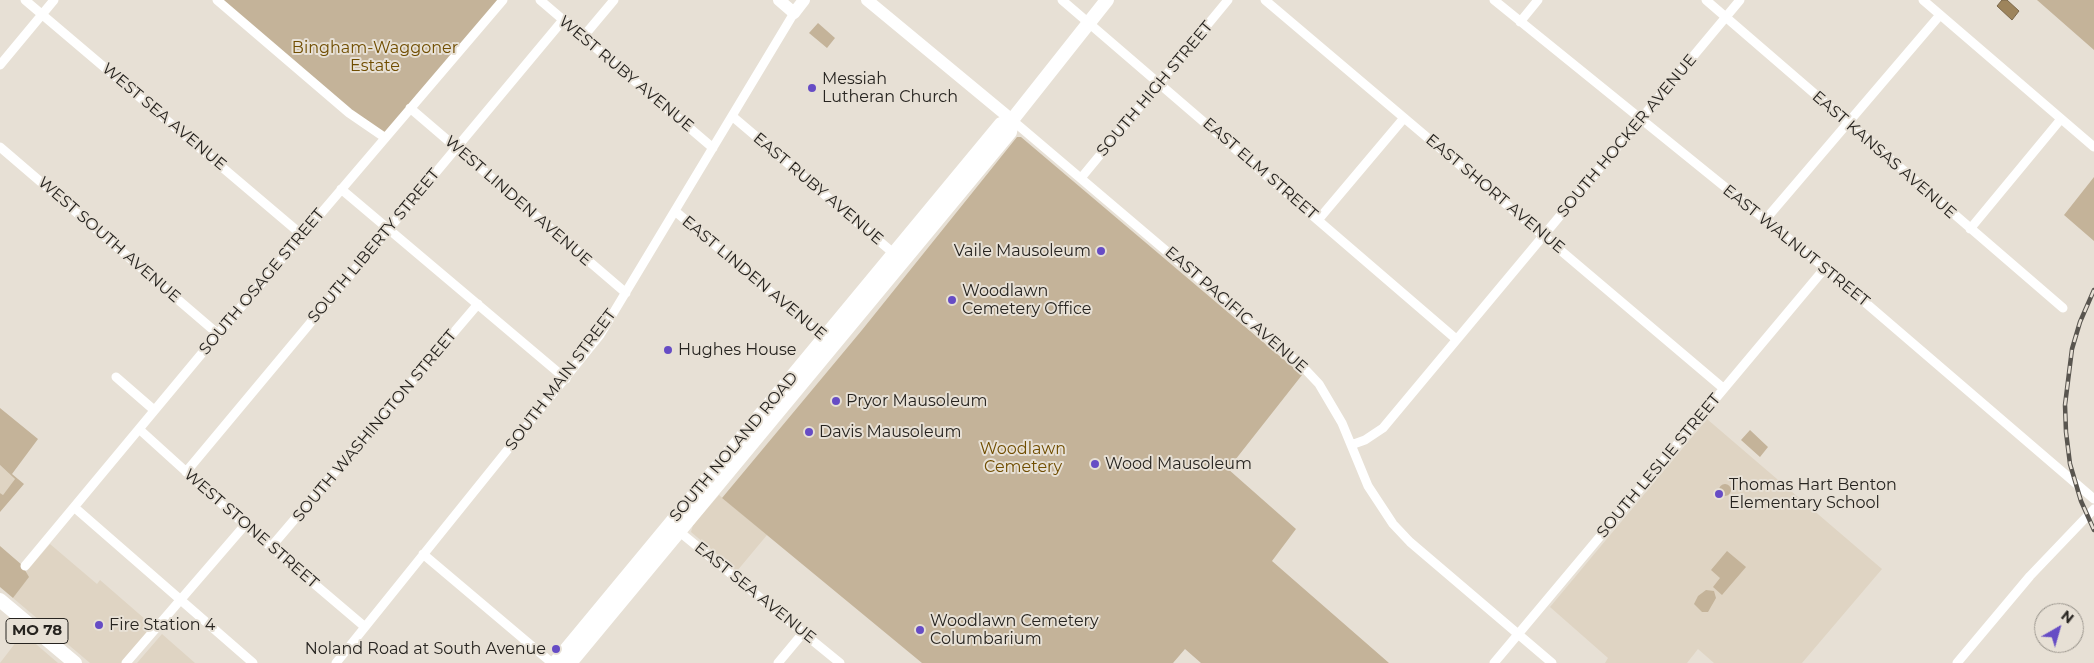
<!DOCTYPE html>
<html>
<head>
<meta charset="utf-8">
<style>
  body { margin:0 }
  #map { position:relative; width:2094px; height:663px; overflow:hidden; background:#e7e0d5; font-family:Montserrat,sans-serif }
  canvas { display:block }
  .north { position:absolute; left:2034px; top:603px; width:50px; height:50px; box-sizing:border-box; background:#e7e0d5; border:1px solid #9a958d; border-radius:50%; rotate:38deg; font-size:14px; font-weight:700; line-height:20px; text-align:center; color:#272420 }
  .north::after { content:''; display:block; margin:auto; width:18px; height:22px; background:#664cc5; clip-path:polygon(50% 0,100% 100%,50% 72%,0 100%) }
</style>
</head>
<body>
<div id="map">
<canvas width="2094" height="663"></canvas>
<div class="north">N</div>
</div>
<script>
const g = document.querySelector('canvas').getContext('2d');
g.lineJoin = 'round';
function paint(path, color) { g.fillStyle = color; g.fill(path, 'evenodd'); }
const toPath = rows => new Path2D(rows.map(r => 'M' + r).join(''));
function strokePath(path, color, width, dash) { g.strokeStyle = color; g.lineWidth = width; g.lineCap = dash ? 'butt' : 'round'; g.setLineDash(dash || []); g.stroke(path); }
function label(font, color, halo, rows, align = 'center') {
  g.font = font + ' Montserrat,sans-serif'; g.lineWidth = 4; g.setLineDash([]); g.textBaseline = 'middle'; g.strokeStyle = halo; g.fillStyle = color; for (const [text, x, y, turn = 0] of rows) {
    g.save(); g.translate(x, y); g.rotate((+turn || 0) * Math.PI / 180); g.textAlign = isNaN(turn) ? turn : align; if (halo) g.strokeText(text, 0, 0); g.fillText(text, 0, 0); g.restore();
  }
}
paint(toPath([
  [1707,419,1882,569,1802,663,1714,663,1698,649,1687,663,1605,663,1608,658,1550,607],
  [0,465,15,479,3,495,0,493],
  [719,495,767,535,737,571,691,532,693,525],
  [50,544,97,584,100,580,153,626,122,663,90,663,13,598,28,577,26,572],
  [23,633,58,663,0,663],
  [162,634,195,663,137,663]
]), '#dfd4c3');
paint(toPath([
  [217,0,502,0,384,137],
  [2037,0,2094,0,2094,50],
  [818,23,835,38,827,48,809,33],
  [1017,137,1021,137,1302,375,1228,469,1296,529,1272,561,1389,663,1201,663,1185,649,1173,663,922,663,722,498,862,330],
  [2094,177,2094,241,2064,215],
  [0,408,38,439,12,474,24,484,0,512,0,493,3,495,15,479,0,465],
  [1750,430,1768,447,1760,457,1741,440],
  '1719 490a6 6 0 1 1 12 0a6 6 0 1 1-12 0Z',
  [0,546,22,565,29,577,13,598,0,587],
  [1727,551,1746,567,1722,595,1713,587,1720,578,1711,570],
  [1706,590,1714,591,1716,598,1708,612,1702,612,1694,604,1698,596]
]), '#c4b399');
const water = toPath([
  [2002,0,2007,0,2019,11,2012,20,1997,6,2002,0]
]);
paint(water, '#9d845c');
strokePath(water, '#7a674a', 1);
strokePath(toPath([
  [25,0,302,235],
  [217,0,349,113,384,137],
  [540,0,713,148],
  [1062,0,1456,339],
  [1265,0,1723,388],
  [1494,0,1825,268,2094,499],
  [1706,0,2063,308],
  [1923,0,2094,147],
  [1520,22,1538,0],
  [583,37,614,0],
  [0,65,54,0],
  [410,108,626,293],
  [732,116,898,257],
  [1012,120,1303,367,1319,384,1342,423,1368,486,1393,524,1410,542,1552,663],
  [0,147,218,334],
  [1081,178,1228,0],
  [341,189,566,379],
  [675,211,827,340],
  [1318,220,1404,118],
  [1765,220,1940,15],
  [1970,229,2061,119],
  [116,377,154,410],
  [139,429,245,525,365,627],
  [1351,445,1365,440,1383,428,1740,0],
  [186,472,563,20],
  [74,507,253,663],
  [676,529,840,663],
  [271,547,478,304],
  [423,554,552,663],
  [25,566,218,334,503,0],
  [126,663,245,525],
  [336,663,600,335,794,13],
  [778,663,803,633],
  [1494,663,1825,268],
  [1957,663,2030,576,2094,509]
]), '#fff', 9);
strokePath(toPath([
  [779,0,794,13,804,0],
  [867,0,1012,120]
]), '#fff', 12);
strokePath(toPath([
  [0,600,75,663],
  [555,663,1001,124,1012,120],
  [570,663,1010,132,1012,120,1107,0]
]), '#fff', 14);
const rail = toPath([
  [2094,290,2080,322,2072,349,2065,405,2066,432,2070,464,2081,501,2094,530]
]);
strokePath(rail, '#59554f', 4.5);
strokePath(rail, '#e7e0d5', 2.5, [8]);
for (const [x, y, r, color] of [
  [812,88,5,"#664cc5"],
  [1101,251,5,"#664cc5"],
  [952,300,5,"#664cc5"],
  [668,350,5,"#664cc5"],
  [836,401,5,"#664cc5"],
  [809,432,5,"#664cc5"],
  [1095,464,5,"#664cc5"],
  [1719,494,5,"#664cc5"],
  [99,625,5,"#664cc5"],
  [920,630,5,"#664cc5"],
  [556,649,5,"#664cc5"]
]) { const dot = new Path2D(); dot.arc(x, y, r, 0, 2 * Math.PI); g.fillStyle = color; g.fill(dot); strokePath(dot, '#e7e0d5', 2); }
for (const [x, y, w] of [
  [37,631,62]
]) { const box = new Path2D(); box.roundRect(x - w / 2, y - 12.5, w, 25, 4); g.fillStyle = '#e7e0d5'; g.fill(box); strokePath(box, '#272420', 1); }
label('bold 15px', '#272420', null, [
  ["MO 78",37,631]
]);
label('16px', '#704d00', '#e7e0d5', [
  ["Bingham-Waggoner",375,48],
  ["Estate",375,66],
  ["Woodlawn",1023,449],
  ["Cemetery",1023,467]
]);
label('16px', '#272420', '#e7e0d5', [
  ["WEST RUBY AVENUE",626,74,40],
  ["SOUTH HIGH STREET",1155,89,-50],
  ["WEST SEA AVENUE",164,117,40],
  ["SOUTH HOCKER AVENUE",1627,136,-50],
  ["EAST KANSAS AVENUE",1884,155,41],
  ["EAST ELM STREET",1260,169,41],
  ["EAST RUBY AVENUE",818,189,40],
  ["EAST SHORT AVENUE",1495,194,40],
  ["WEST LINDEN AVENUE",518,201,41],
  ["WEST SOUTH AVENUE",109,240,41],
  ["SOUTH LIBERTY STREET",374,246,-50],
  ["EAST WALNUT STREET",1796,246,39],
  ["EAST LINDEN AVENUE",754,278,40],
  ["SOUTH OSAGE STREET",262,282,-50],
  ["EAST PACIFIC AVENUE",1236,310,41],
  ["SOUTH MAIN STREET",561,380,-53],
  ["SOUTH WASHINGTON STREET",375,426,-50],
  ["SOUTH NOLAND ROAD",734,447,-50],
  ["SOUTH LESLIE STREET",1659,466,-50],
  ["WEST STONE STREET",251,529,41],
  ["EAST SEA AVENUE",755,593,39]
]);
label('16px', '#272420', '#e7e0d5', [
  ["Messiah",822,79],
  ["Lutheran Church",822,97],
  ["Vaile Mausoleum",1091,251,"right"],
  ["Woodlawn",962,291],
  ["Cemetery Office",962,309],
  ["Hughes House",678,350],
  ["Pryor Mausoleum",846,401],
  ["Davis Mausoleum",819,432],
  ["Wood Mausoleum",1105,464],
  ["Thomas Hart Benton",1729,485],
  ["Elementary School",1729,503],
  ["Woodlawn Cemetery",930,621],
  ["Columbarium",930,639],
  ["Fire Station 4",109,625],
  ["Noland Road at South Avenue",546,649,"right"]
], 'left');
</script>
</body>
</html>
